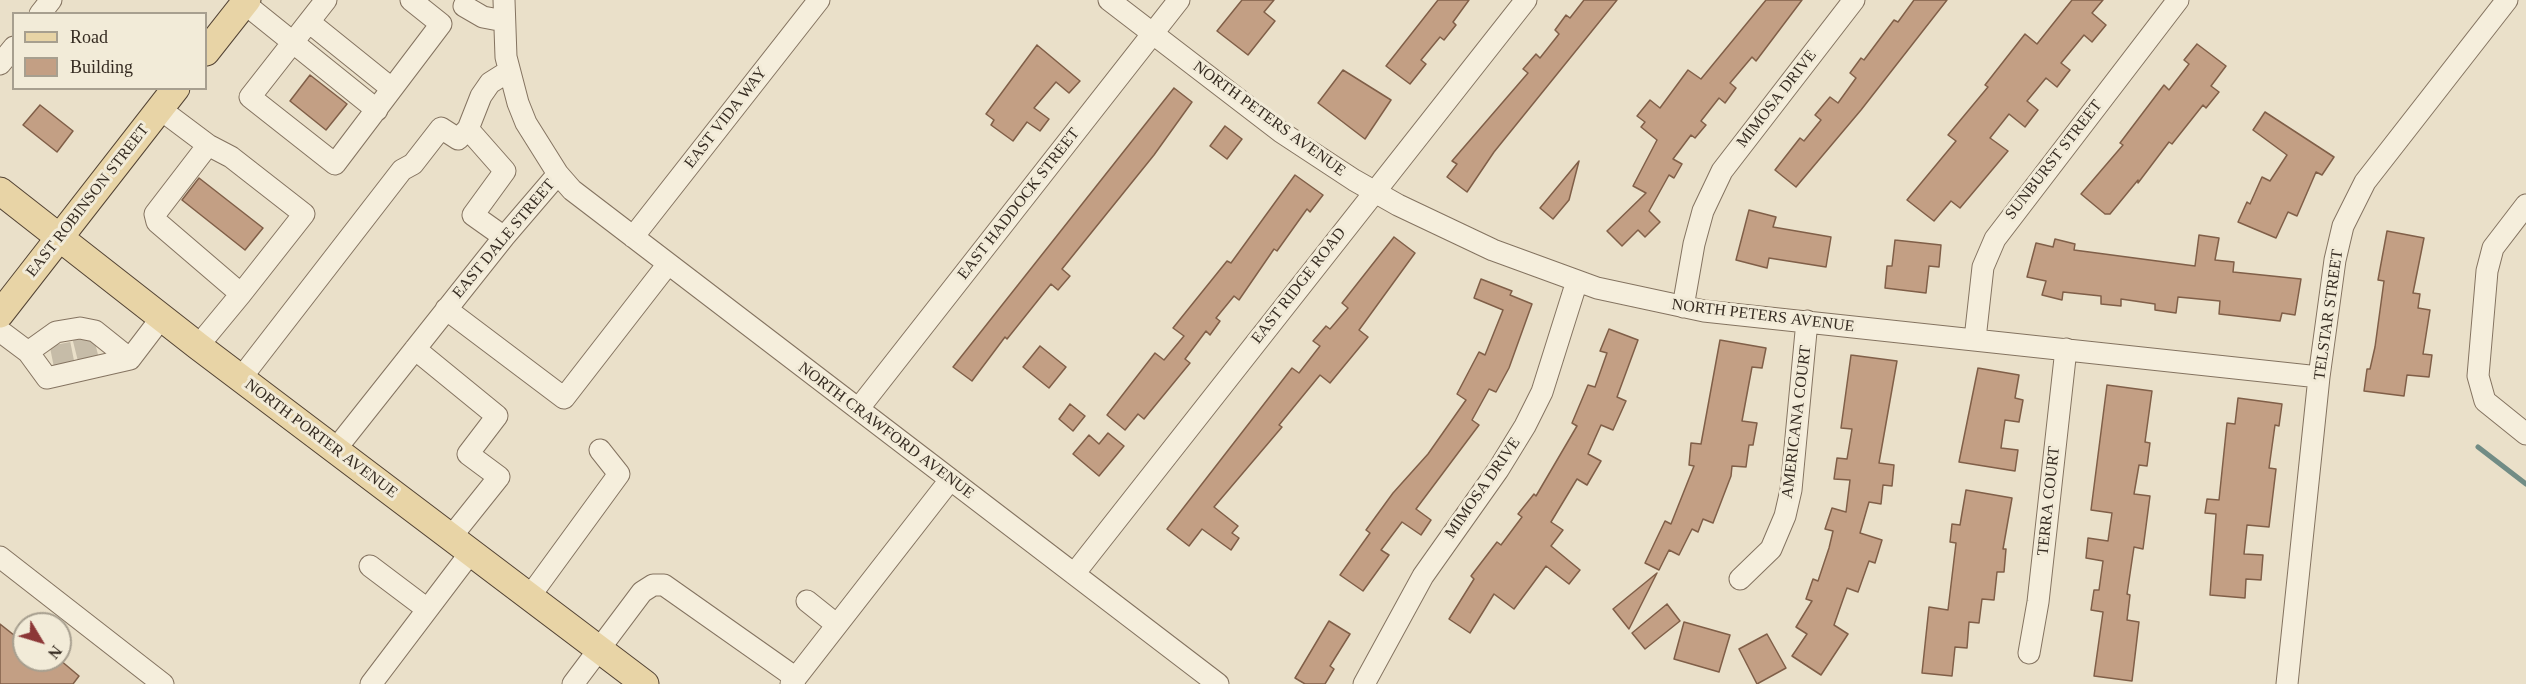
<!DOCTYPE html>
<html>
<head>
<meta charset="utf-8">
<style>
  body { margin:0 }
  #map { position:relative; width:2526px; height:684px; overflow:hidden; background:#eae0c9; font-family:"Times New Roman",serif }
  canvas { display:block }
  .legend { position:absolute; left:12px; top:12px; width:195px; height:78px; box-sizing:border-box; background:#f2ebd8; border:2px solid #a79f8f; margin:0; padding:8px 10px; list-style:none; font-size:18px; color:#362c22 }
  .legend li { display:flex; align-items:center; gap:12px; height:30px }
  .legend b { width:30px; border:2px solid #a79f8f }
  .north { position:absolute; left:12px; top:612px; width:60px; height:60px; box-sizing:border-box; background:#f2ebd8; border:2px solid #a79f8f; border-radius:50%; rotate:128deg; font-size:16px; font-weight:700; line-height:24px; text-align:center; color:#362c22 }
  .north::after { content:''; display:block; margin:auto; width:21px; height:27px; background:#8c3737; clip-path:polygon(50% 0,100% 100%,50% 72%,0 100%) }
</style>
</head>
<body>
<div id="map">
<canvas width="2526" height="684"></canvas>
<ul class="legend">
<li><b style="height:8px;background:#e8d4a6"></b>Road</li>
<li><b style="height:16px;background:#c39f84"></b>Building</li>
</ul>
<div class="north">N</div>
</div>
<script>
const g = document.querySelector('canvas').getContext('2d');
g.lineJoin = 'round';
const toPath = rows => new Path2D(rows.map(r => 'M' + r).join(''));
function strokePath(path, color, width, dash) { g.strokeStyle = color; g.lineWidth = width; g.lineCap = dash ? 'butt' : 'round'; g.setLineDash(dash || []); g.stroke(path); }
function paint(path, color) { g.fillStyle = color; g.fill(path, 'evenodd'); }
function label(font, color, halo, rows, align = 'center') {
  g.font = font + ' "Times New Roman",serif'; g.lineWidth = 6; g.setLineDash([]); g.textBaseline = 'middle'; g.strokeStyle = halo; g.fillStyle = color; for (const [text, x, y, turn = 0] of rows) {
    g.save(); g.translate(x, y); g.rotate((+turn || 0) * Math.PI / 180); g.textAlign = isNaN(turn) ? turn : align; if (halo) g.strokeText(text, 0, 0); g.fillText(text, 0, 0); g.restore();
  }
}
strokePath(toPath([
  [2478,447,2526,484]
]), '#718c85', 5);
const building = toPath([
  [1242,0,1274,0,1264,12,1275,21,1248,55,1217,31,1242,0],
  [1438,0,1469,0,1453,22,1456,25,1444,40,1440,37,1421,60,1426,64,1410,84,1386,66,1438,0],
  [1584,0,1617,0,1494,152,1467,192,1447,177,1457,164,1452,161,1528,73,1523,69,1536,54,1540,58,1559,34,1555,30,1566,15,1570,18,1584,0],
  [1766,0,1802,0,1756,61,1752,57,1730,83,1736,88,1725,103,1719,98,1701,121,1706,125,1695,138,1691,135,1673,159,1682,164,1674,178,1669,175,1649,211,1660,222,1645,237,1638,230,1622,246,1607,231,1646,193,1633,186,1657,140,1641,127,1645,122,1637,116,1650,100,1660,108,1688,70,1701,79,1766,0],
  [1914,0,1947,0,1861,110,1796,187,1775,170,1800,138,1804,141,1821,120,1815,115,1830,97,1838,103,1856,78,1850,73,1861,58,1864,60,1894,20,1898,22,1914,0],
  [2072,0,2103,0,2092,13,2106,25,2092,42,2084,35,2061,63,2070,70,2057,87,2046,78,2027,101,2038,110,2025,127,2009,114,1990,138,2008,151,1960,208,1951,201,1934,221,1907,200,1956,141,1948,135,1988,87,1985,85,2025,34,2037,44,2072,0],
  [2197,44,2226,66,2211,86,2219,92,2206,108,2203,105,2172,144,2169,142,2138,183,2138,180,2110,214,2105,214,2081,194,2123,145,2120,143,2164,85,2169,90,2189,64,2184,60,2197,44],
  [1037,45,1080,81,1069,93,1056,82,1034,108,1049,119,1040,131,1027,122,1013,141,991,125,994,120,986,114,1037,45],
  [1343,70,1391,100,1365,139,1318,103,1343,70],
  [310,75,347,104,326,130,290,101,310,75],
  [1174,88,1192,102,1154,155,1062,269,1070,276,1058,290,1051,284,1007,339,1005,337,972,381,953,367,1174,88],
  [40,105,73,131,57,152,23,125,40,105],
  [2265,112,2334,157,2322,175,2316,172,2297,216,2288,212,2276,238,2238,222,2247,202,2250,204,2262,177,2270,181,2287,155,2253,130,2265,112],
  [1225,126,1242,139,1227,159,1210,146,1225,126],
  [1579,161,1569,200,1553,219,1540,208,1579,161],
  [1295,175,1323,195,1310,212,1307,209,1277,251,1274,249,1239,300,1234,296,1216,318,1220,321,1210,335,1206,331,1185,359,1190,363,1144,419,1138,414,1125,430,1107,415,1155,353,1164,360,1184,336,1173,328,1227,261,1231,263,1295,175],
  [199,178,263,228,245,250,182,200,199,178],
  [1749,210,1776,217,1773,227,1831,237,1826,267,1769,258,1767,268,1736,260,1749,210],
  [2387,231,2424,238,2413,293,2420,294,2418,308,2430,310,2423,354,2432,355,2429,377,2407,375,2404,396,2364,391,2367,369,2370,369,2375,347,2384,281,2378,280,2387,231],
  [2199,235,2219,238,2215,260,2234,262,2233,272,2301,279,2295,315,2282,313,2280,321,2219,314,2220,301,2178,297,2176,313,2155,310,2155,304,2121,299,2121,306,2101,304,2101,296,2063,292,2062,300,2042,295,2046,281,2027,277,2036,243,2053,247,2055,239,2075,244,2074,250,2195,266,2199,235],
  [1394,237,1415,253,1359,330,1368,337,1330,383,1320,375,1279,425,1282,427,1214,507,1238,526,1232,533,1239,538,1231,550,1202,529,1189,546,1167,529,1292,368,1299,373,1320,346,1313,341,1326,326,1330,329,1348,308,1342,303,1394,237],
  [1895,240,1941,245,1939,267,1929,266,1926,293,1885,288,1887,266,1892,266,1895,240],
  [1481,279,1512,291,1510,295,1532,304,1509,368,1496,392,1489,389,1472,420,1479,425,1416,509,1431,520,1421,535,1402,522,1381,550,1389,555,1363,591,1340,575,1370,533,1366,530,1393,493,1428,454,1466,400,1457,394,1479,352,1485,355,1503,310,1474,298,1481,279],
  [1609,329,1638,340,1617,397,1626,401,1613,430,1601,425,1588,454,1601,461,1587,485,1577,479,1551,522,1563,530,1551,546,1580,570,1569,584,1546,566,1514,609,1494,594,1470,633,1449,619,1474,579,1471,576,1497,542,1501,545,1522,517,1518,514,1534,494,1536,496,1577,426,1572,423,1588,385,1595,387,1607,353,1600,351,1609,329],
  [1720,340,1766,348,1762,368,1752,367,1742,421,1757,423,1753,445,1749,445,1746,467,1732,466,1731,476,1713,523,1703,519,1698,532,1692,529,1679,555,1669,550,1659,570,1645,563,1665,521,1671,524,1694,466,1689,465,1691,443,1701,444,1720,340],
  [1040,346,1066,367,1049,388,1023,367,1040,346],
  [1851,355,1897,361,1879,463,1894,465,1892,486,1883,485,1881,504,1869,502,1860,533,1882,540,1875,563,1869,561,1858,592,1847,588,1834,625,1848,634,1821,675,1792,656,1807,634,1796,627,1812,601,1806,599,1813,579,1818,581,1829,548,1833,531,1825,529,1832,508,1846,512,1850,480,1834,479,1837,458,1847,459,1852,429,1841,428,1851,355],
  [1978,368,2019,375,2015,398,2023,400,2019,422,2005,420,2001,448,2018,450,2015,471,1959,462,1978,368],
  [2107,385,2152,391,2145,442,2150,443,2147,466,2139,465,2134,494,2150,496,2143,549,2134,547,2127,594,2130,595,2127,620,2139,622,2132,681,2094,676,2103,612,2091,610,2094,590,2099,590,2103,561,2086,558,2088,538,2108,541,2112,513,2091,510,2107,385],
  [2238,398,2282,404,2279,426,2275,425,2269,468,2276,469,2269,527,2247,525,2244,554,2263,555,2261,580,2246,579,2245,598,2210,595,2216,514,2205,513,2207,499,2219,500,2227,423,2235,424,2238,398],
  [1070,404,1085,416,1073,431,1059,419,1070,404],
  [1108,433,1124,446,1099,476,1073,454,1089,435,1099,444,1108,433],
  [1966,490,2012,498,2003,549,2006,549,2004,572,1997,572,1994,600,1982,599,1979,623,1969,622,1967,648,1955,647,1952,676,1922,673,1929,607,1948,610,1956,543,1950,542,1952,524,1960,525,1966,490],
  [1657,573,1629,629,1613,609,1657,573],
  [1667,604,1680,621,1645,649,1632,633,1667,604],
  [1329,621,1350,634,1330,666,1334,669,1325,684,1305,684,1295,678,1329,621],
  [1684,622,1730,635,1719,672,1674,659,1684,622],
  [0,624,24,643,24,660,60,660,79,676,73,684,0,684,0,624],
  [1767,634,1786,668,1757,684,1739,649,1767,634]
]);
paint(building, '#c39f84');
strokePath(building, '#805f48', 1.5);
strokePath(toPath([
  [83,338,88,358],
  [60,344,64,364]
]), '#c6bca8', 21, [21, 10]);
const minor = toPath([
  [326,0,250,97,335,164,441,24,411,0],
  [504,0,506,57,518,103,526,123,558,174,572,190,1218,684],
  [1109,0,1281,132,1354,180,1398,205,1493,250,1597,288,1704,311,2319,377],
  [244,3,377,110],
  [464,6,483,17,504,21],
  [40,14,51,0],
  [309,22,391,88],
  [0,64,14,47],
  [160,109,208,145],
  [2526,205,2493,248,2487,271,2478,376,2485,401,2526,434],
  [504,237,473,215,505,171,468,129,481,96,490,83,509,71],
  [633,237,819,0],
  [1683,307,1694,244,1703,211,1722,171,1854,0],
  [446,309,564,398,668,264],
  [0,331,28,352,56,332,80,328,95,331,130,359,162,317],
  [1975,339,1983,267,1995,239,2178,0],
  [198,346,241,294,304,214,231,157,208,145,155,214,157,222,241,294],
  [415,349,497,416,468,454,499,477,451,537],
  [28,352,47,378,130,359],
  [241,378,402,170,413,164,441,128,458,139,468,129],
  [859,408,1179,0],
  [335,450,504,237,558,174],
  [0,557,163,684],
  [370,566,427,609],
  [1074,574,1526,0],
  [1740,579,1771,549,1785,516,1791,490,1807,321],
  [530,596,619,474,600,450],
  [807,601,837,625],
  [2029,653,2038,602,2066,349],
  [371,684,471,552],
  [573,684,642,592,653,585,664,585,796,678],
  [791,684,950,480],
  [1364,684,1423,576,1498,470,1525,426,1542,392,1577,281],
  [2287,684,2319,377,2335,260,2343,226,2365,182,2507,0]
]);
const major = toPath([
  [206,52,247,0],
  [0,191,198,346,645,684],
  [0,314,176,88]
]);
strokePath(minor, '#847360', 23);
strokePath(major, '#524233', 29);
strokePath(minor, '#f5eedc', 21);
strokePath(major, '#e8d4a6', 27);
label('16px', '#362c22', '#f2ebd8', [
  ["MIMOSA DRIVE",1777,99,-52],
  ["EAST VIDA WAY",726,118,-52],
  ["NORTH PETERS AVENUE",1269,119,36],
  ["SUNBURST STREET",2054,160,-52],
  ["EAST ROBINSON STREET",88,201,-52],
  ["EAST HADDOCK STREET",1019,204,-52],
  ["EAST DALE STREET",504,239,-50],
  ["EAST RIDGE ROAD",1299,286,-52],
  ["TELSTAR STREET",2329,315,-82],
  ["NORTH PETERS AVENUE",1763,316,7],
  ["AMERICANA COURT",1797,422,-83],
  ["NORTH CRAWFORD AVENUE",886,431,37],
  ["NORTH PORTER AVENUE",321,439,37],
  ["MIMOSA DRIVE",1483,488,-55],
  ["TERRA COURT",2049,501,-84]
]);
</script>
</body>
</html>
